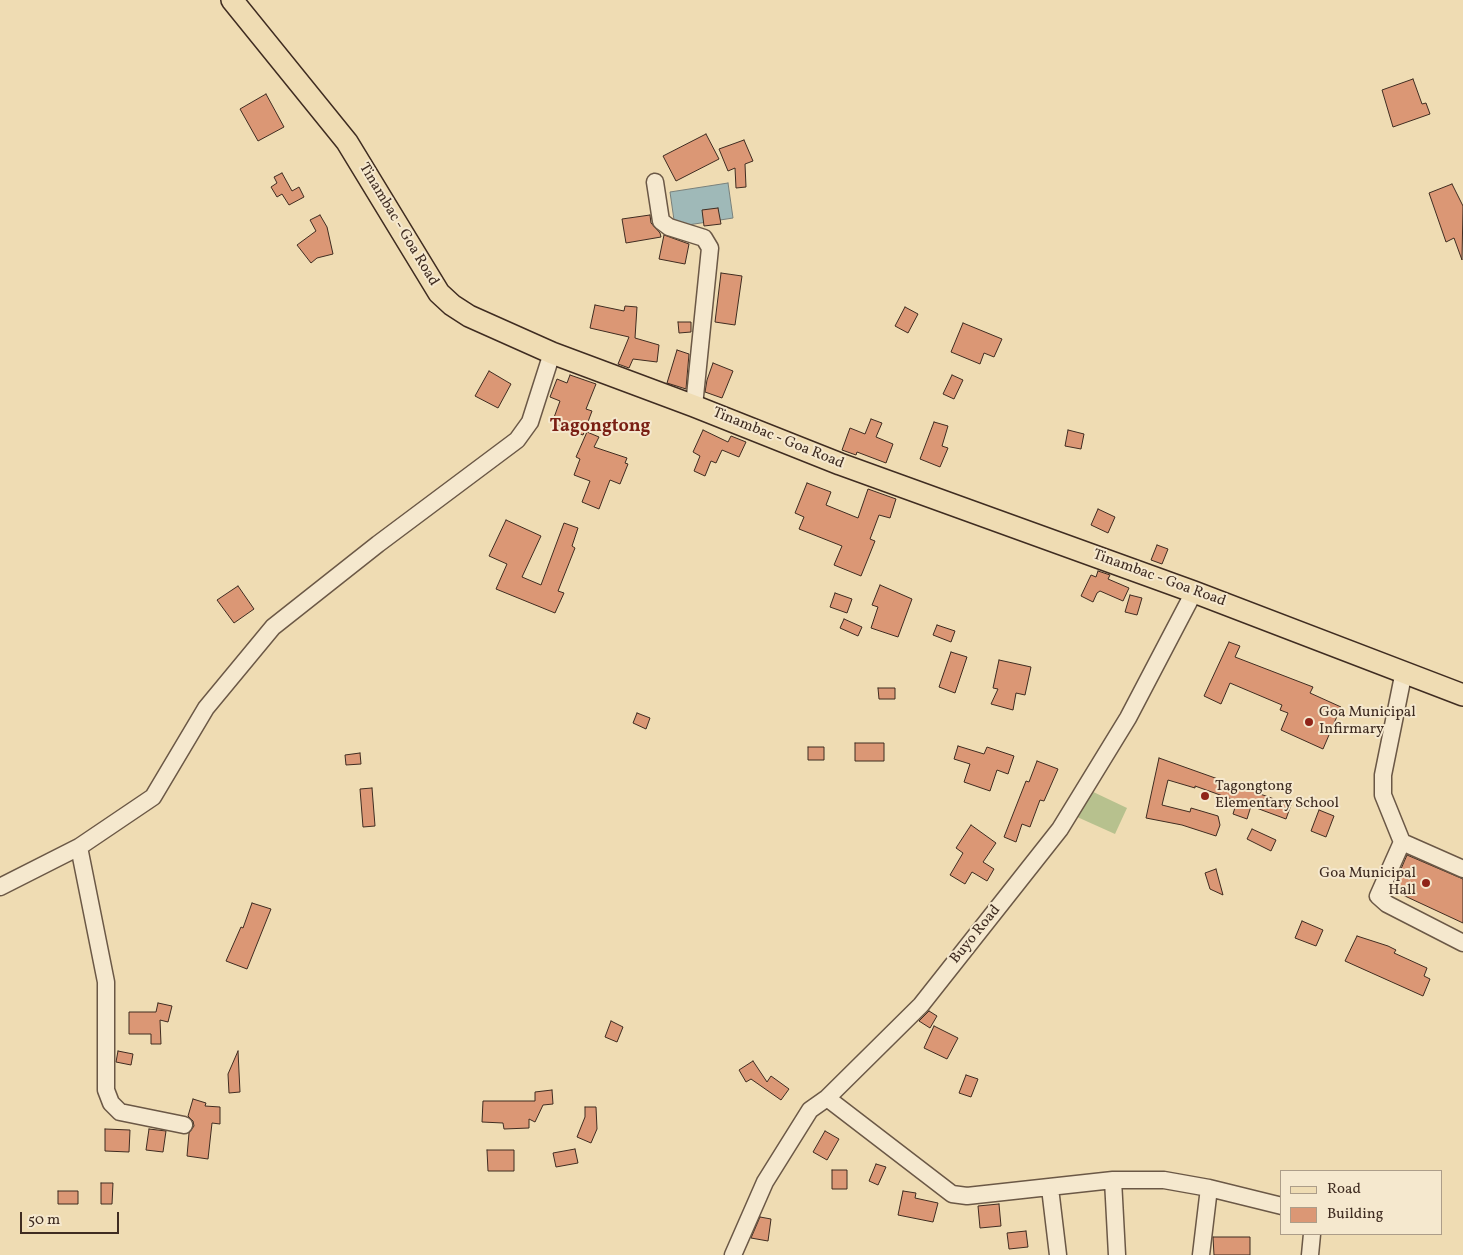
<!DOCTYPE html>
<html>
<head>
<meta charset="utf-8">
<style>
  body { margin:0 }
  #map { position:relative; width:1463px; height:1255px; overflow:hidden; background:#efdcb3; font-family:Vollkorn,serif }
  canvas { display:block }
  .legend { position:absolute; left:1280px; top:1170px; width:162px; height:65px; box-sizing:border-box; background:#f5e8ce; border:1px solid #ac9d89; margin:0; padding:6px 9px; list-style:none; font-size:15px; color:#3f2c21 }
  .legend li { display:flex; align-items:center; gap:10px; height:25px }
  .legend b { width:25px; border:1px solid #ac9d89 }
  .scale { position:absolute; left:20px; top:1212px; width:99px; height:22px; box-sizing:border-box; border:2px solid #3f2c21; border-top:0; padding-left:6px; font-size:15px; line-height:18px; white-space:nowrap; color:#3f2c21; -webkit-text-stroke:4px #f5e8ce; paint-order:stroke }
</style>
</head>
<body>
<div id="map">
<canvas width="1463" height="1255"></canvas>
<ul class="legend">
<li><b style="height:6px;background:#efdcb3"></b>Road</li>
<li><b style="height:14px;background:#db9775"></b>Building</li>
</ul>
<div class="scale">50 m</div>
</div>
<script>
const g = document.querySelector('canvas').getContext('2d');
g.lineJoin = 'round';
function paint(path, color) { g.fillStyle = color; g.fill(path, 'evenodd'); }
const toPath = rows => new Path2D(rows.map(r => 'M' + r).join(''));
function strokePath(path, color, width, dash) { g.strokeStyle = color; g.lineWidth = width; g.lineCap = dash ? 'butt' : 'round'; g.setLineDash(dash || []); g.stroke(path); }
function label(font, color, halo, rows, align = 'center') {
  g.font = font + ' Vollkorn,serif'; g.lineWidth = 4; g.setLineDash([]); g.textBaseline = 'middle'; g.strokeStyle = halo; g.fillStyle = color; for (const [text, x, y, turn = 0] of rows) {
    g.save(); g.translate(x, y); g.rotate((+turn || 0) * Math.PI / 180); g.textAlign = isNaN(turn) ? turn : align; if (halo) g.strokeText(text, 0, 0); g.fillText(text, 0, 0); g.restore();
  }
}
paint(toPath([
  [1087,789,1127,808,1115,834,1075,816]
]), '#b7c18e');
const water = toPath([
  [728,183,733,218,675,227,670,192,728,183]
]);
paint(water, '#9fb9b8');
strokePath(water, '#79817c', 1);
const building = toPath([
  [1413,79,1422,104,1426,103,1430,114,1393,127,1382,90,1413,79],
  [266,94,284,127,258,141,240,109,266,94],
  [706,134,719,159,676,181,663,156,706,134],
  [744,140,753,161,745,164,746,187,736,188,735,168,728,171,719,149,744,140],
  [282,173,292,191,299,187,304,197,289,205,282,194,277,197,271,187,277,183,274,177,282,173],
  [1452,184,1463,206,1462,260,1454,238,1446,242,1429,193,1452,184],
  [718,208,721,224,704,226,702,210,718,208],
  [320,215,327,227,333,254,317,258,311,263,297,245,316,231,310,220,320,215],
  [650,215,651,223,660,233,661,237,626,243,622,219,650,215],
  [664,235,689,244,685,264,659,259,664,235],
  [721,273,742,276,735,325,715,322,721,273],
  [595,305,624,311,625,306,637,307,635,338,659,345,657,362,633,359,629,368,618,364,629,337,590,328,595,305],
  [905,307,918,314,908,333,895,326,905,307],
  [678,322,691,322,691,332,679,333,678,322],
  [963,323,1002,339,994,357,984,353,980,364,951,352,963,323],
  [677,350,689,354,686,389,667,383,677,350],
  [713,363,733,371,722,398,705,392,707,380,713,363],
  [489,371,511,384,498,408,475,396,489,371],
  [570,375,596,384,586,409,592,411,583,435,552,423,560,401,550,397,557,379,567,383,570,375],
  [952,375,963,380,954,399,943,394,952,375],
  [871,419,882,423,876,437,893,444,886,463,857,452,856,455,842,450,850,428,865,434,871,419],
  [934,422,948,426,942,446,948,448,940,467,920,459,934,422],
  [703,430,728,442,731,436,746,442,739,457,722,450,716,463,711,461,705,476,694,471,700,456,693,452,703,430],
  [1068,430,1084,434,1081,449,1065,446,1068,430],
  [587,432,599,437,594,447,627,458,625,463,628,464,620,484,610,480,599,509,582,502,590,481,574,475,580,459,576,457,587,432],
  [807,483,831,492,826,505,858,518,868,489,896,499,890,518,879,515,870,539,875,541,861,576,834,565,842,546,799,529,804,517,795,513,807,483],
  [1098,509,1115,517,1108,533,1091,525,1098,509],
  [506,520,541,536,522,577,541,585,564,523,578,528,572,546,575,548,558,591,564,593,555,613,496,589,507,564,489,556,506,520],
  [1157,545,1168,549,1162,564,1151,560,1157,545],
  [1098,571,1110,575,1108,579,1129,588,1123,601,1100,591,1097,593,1093,602,1081,596,1091,575,1096,577,1098,571],
  [880,585,912,599,898,637,871,628,878,607,872,605,880,585],
  [238,586,254,609,234,623,217,600,238,586],
  [835,593,852,599,847,613,830,607,835,593],
  [1130,595,1142,598,1137,615,1125,612,1130,595],
  [844,619,862,627,858,636,840,628,844,619],
  [937,625,955,631,951,642,933,635,937,625],
  [1229,642,1240,646,1235,657,1313,687,1310,693,1341,707,1323,749,1281,730,1288,713,1280,710,1282,705,1230,683,1221,704,1204,696,1229,642],
  [951,652,967,657,955,693,939,687,951,652],
  [999,660,1031,667,1025,695,1016,693,1013,710,991,704,998,689,993,688,999,660],
  [878,688,895,688,895,699,879,699,878,688],
  [637,713,650,718,646,729,633,723,637,713],
  [855,743,884,743,884,761,855,761,855,743],
  [958,746,984,754,987,747,1014,756,1008,774,997,770,990,791,964,782,970,764,954,759,958,746],
  [808,747,824,747,824,760,808,760,808,747],
  [360,753,361,764,346,765,345,755,360,753],
  [1159,758,1291,805,1286,819,1251,806,1247,819,1233,814,1237,801,1195,786,1195,788,1168,780,1162,805,1190,812,1191,808,1218,816,1220,825,1216,836,1182,825,1146,818,1159,758],
  [1037,761,1058,769,1044,801,1040,800,1030,827,1022,824,1016,842,1004,837,1026,781,1029,782,1037,761],
  [372,788,375,826,363,827,360,789,372,788],
  [1319,810,1334,816,1326,837,1311,831,1319,810],
  [971,825,996,843,983,862,994,869,987,881,972,872,965,884,950,875,963,853,956,848,971,825],
  [1252,829,1276,840,1271,851,1247,839,1252,829],
  [1407,855,1463,879,1463,923,1392,890,1407,855],
  [1216,869,1223,895,1210,889,1205,873,1216,869],
  [252,903,271,909,247,969,226,961,241,927,243,928,252,903],
  [1302,921,1323,930,1316,946,1295,938,1302,921],
  [1357,936,1388,946,1396,950,1394,953,1427,968,1424,976,1430,979,1423,996,1345,961,1357,936],
  [158,1003,172,1006,168,1022,160,1020,161,1044,151,1044,151,1034,129,1034,129,1012,156,1012,158,1003],
  [929,1011,937,1016,930,1028,919,1021,929,1011],
  [611,1021,623,1027,617,1042,605,1037,611,1021],
  [934,1026,958,1038,947,1059,924,1048,934,1026],
  [118,1051,133,1054,131,1065,116,1062,118,1051],
  [238,1051,240,1092,229,1093,228,1074,238,1051],
  [753,1061,767,1082,771,1076,789,1089,781,1100,751,1079,746,1082,739,1070,753,1061],
  [966,1075,978,1079,971,1097,959,1093,966,1075],
  [552,1090,553,1104,543,1105,535,1122,529,1119,529,1128,504,1129,503,1123,482,1122,483,1101,535,1101,535,1092,552,1090],
  [193,1099,206,1103,205,1106,220,1107,220,1124,212,1123,208,1159,187,1156,189,1133,194,1126,193,1121,188,1116,193,1099],
  [585,1107,596,1107,597,1129,591,1143,577,1137,585,1117,585,1107],
  [105,1129,130,1130,129,1152,105,1151,105,1129],
  [149,1129,166,1131,163,1152,146,1150,149,1129],
  [825,1131,839,1139,827,1160,813,1152,825,1131],
  [575,1149,578,1163,556,1167,553,1153,575,1149],
  [487,1150,514,1150,514,1171,488,1171,487,1150],
  [876,1164,886,1167,878,1185,869,1181,876,1164],
  [832,1170,847,1170,847,1189,832,1189,832,1170],
  [101,1183,113,1183,112,1204,101,1204,101,1183],
  [58,1191,78,1191,78,1204,58,1204,58,1191],
  [903,1191,916,1193,915,1198,938,1203,933,1222,898,1215,903,1191],
  [999,1204,1001,1226,980,1228,978,1206,999,1204],
  [760,1217,771,1219,768,1241,751,1238,760,1217],
  [1026,1231,1028,1247,1009,1249,1007,1233,1026,1231],
  [1213,1237,1250,1237,1250,1255,1214,1255,1213,1237]
]);
paint(building, '#db9775');
strokePath(building, '#3f2c21', 1);
const minor = toPath([
  [655,182,661,221,669,227,704,238,710,248,694,406],
  [1404,671,1383,775,1383,795,1402,842,1378,896,1387,904,1463,943],
  [1402,842,1463,869],
  [79,847,106,982,106,1090,111,1103,120,1112,184,1125],
  [0,887,79,847,153,797,206,708,273,627,378,544,517,440,530,422,552,353],
  [827,1098,952,1194,967,1196,1113,1180,1164,1180,1209,1188,1282,1206],
  [1113,1180,1117,1255],
  [1050,1188,1058,1255],
  [733,1255,765,1182,810,1110,827,1098,921,1005,1060,829,1128,718,1194,592],
  [1201,1255,1209,1188],
  [1310,1255,1312,1234]
]);
const major = toPath([
  [232,0,347,142,439,293,452,305,469,316,552,353,694,406,840,464,1194,592,1463,695]
]);
strokePath(minor, '#6b5846', 19);
strokePath(major, '#3f2c21', 24);
strokePath(minor, '#f5e8ce', 16);
strokePath(major, '#efdcb3', 21);
for (const [x, y, r, color] of [
  [1309,722,5,"#8f2418"],
  [1205,796,5,"#8f2418"],
  [1426,883,5,"#8f2418"]
]) { const dot = new Path2D(); dot.arc(x, y, r, 0, 2 * Math.PI); g.fillStyle = color; g.fill(dot); strokePath(dot, '#f5e8ce', 2); }
label('15px', '#3f2c21', '#f5e8ce', [
  ["Tinambac - Goa Road",398,225,59],
  ["Tinambac - Goa Road",778,439,22],
  ["Tinambac - Goa Road",1159,579,20],
  ["Buyo Road",976,935,-51]
]);
label('15px', '#3f2c21', '#f5e8ce', [
  ["Goa Municipal",1319,713],
  ["Infirmary",1319,730],
  ["Tagongtong",1215,787],
  ["Elementary School",1215,804],
  ["Goa Municipal",1416,874,"right"],
  ["Hall",1416,891,"right"]
], 'left');
label('bold 18px', '#7a1f14', '#f5e8ce', [
  ["Tagongtong",600,428]
]);
</script>
</body>
</html>
